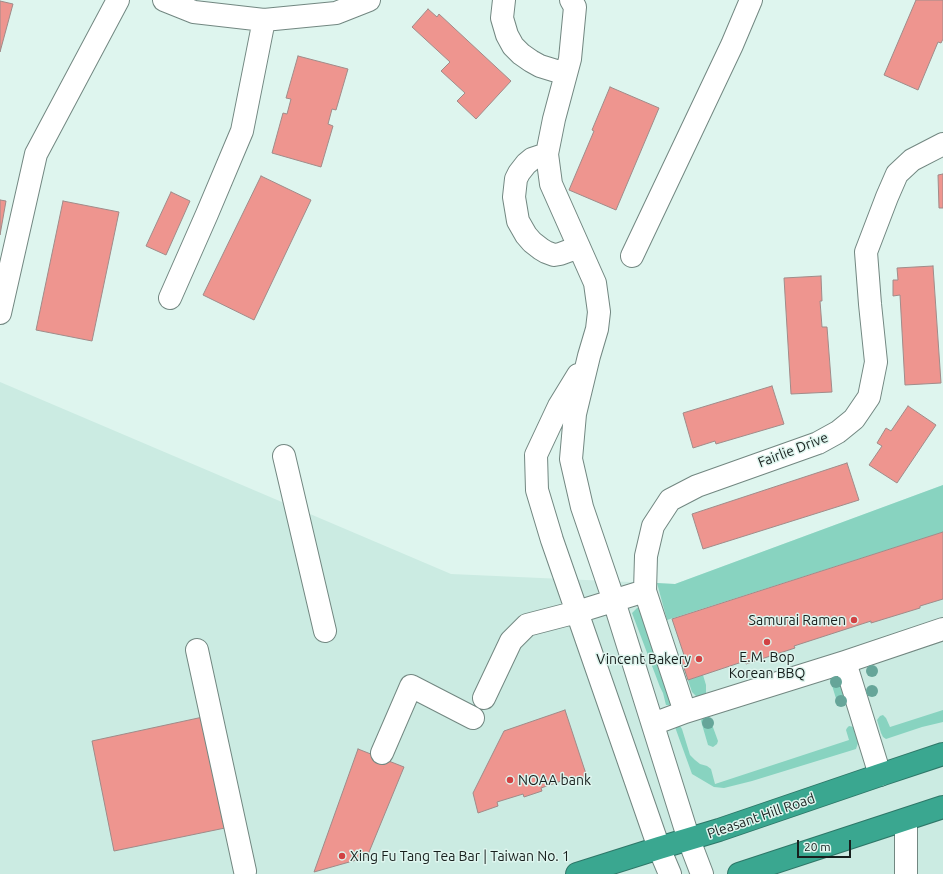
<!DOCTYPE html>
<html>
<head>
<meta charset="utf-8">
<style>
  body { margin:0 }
  #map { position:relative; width:943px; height:874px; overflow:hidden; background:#def5ee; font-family:Ubuntu,sans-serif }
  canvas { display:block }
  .scale { position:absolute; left:797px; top:840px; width:54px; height:18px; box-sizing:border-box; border:2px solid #171f1d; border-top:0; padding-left:5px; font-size:12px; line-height:14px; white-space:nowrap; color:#171f1d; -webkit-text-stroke:3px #def5ee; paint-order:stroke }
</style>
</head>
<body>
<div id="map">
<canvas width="943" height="874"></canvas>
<div class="scale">20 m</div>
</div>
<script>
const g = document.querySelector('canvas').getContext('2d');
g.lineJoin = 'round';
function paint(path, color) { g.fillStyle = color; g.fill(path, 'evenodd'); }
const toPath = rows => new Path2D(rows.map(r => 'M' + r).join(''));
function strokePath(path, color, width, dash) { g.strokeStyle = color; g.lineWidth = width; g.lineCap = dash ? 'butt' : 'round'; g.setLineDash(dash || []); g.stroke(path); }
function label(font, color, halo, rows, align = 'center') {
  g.font = font + ' Ubuntu,sans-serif'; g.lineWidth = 3; g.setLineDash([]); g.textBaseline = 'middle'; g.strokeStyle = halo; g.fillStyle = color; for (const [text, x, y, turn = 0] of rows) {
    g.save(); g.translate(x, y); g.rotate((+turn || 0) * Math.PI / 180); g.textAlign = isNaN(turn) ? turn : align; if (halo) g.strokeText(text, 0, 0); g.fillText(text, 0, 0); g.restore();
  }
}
paint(toPath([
  [0,382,451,574,675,584,943,485,943,874,0,874]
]), '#cbebe2');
paint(toPath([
  [943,485,943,532,667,620,657,583,675,584],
  [637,608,639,608,672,703,670,705,666,705,663,693,660,687,632,613],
  [703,675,706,685,706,693,704,697,697,697,692,692,688,680],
  [836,675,838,676,847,702,846,705,843,706,838,705,830,679,831,677],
  [943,710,943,722,922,727,886,739,883,737,881,733,877,720,880,716,883,715,886,718,890,727],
  [704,716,708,716,710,719,718,741,717,744,713,747,708,745,701,721,702,718],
  [677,726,680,726,682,729,690,755,695,760,700,764,707,766,711,769,715,784,849,740,846,730,847,728,849,726,854,727,859,740,856,749,752,781,724,788,714,787,692,774,675,727]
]), '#88d3c0');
const building = toPath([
  [916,0,943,0,943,39,941,43,938,42,918,90,884,75,916,0],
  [0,1,13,4,0,52,0,1],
  [428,9,437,17,439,14,511,81,476,119,457,101,465,93,441,71,450,62,412,27,428,9],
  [298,56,348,69,336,110,332,109,328,124,333,126,321,167,272,153,283,113,287,114,291,99,286,98,298,56],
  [610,87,659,108,616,210,569,190,594,131,592,130,610,87],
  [943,174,943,208,939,208,938,175,943,174],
  [261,176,311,200,254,320,203,295,261,176],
  [171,192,190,201,166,255,146,246,171,192],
  [0,200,6,201,0,235,0,200],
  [63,201,119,212,92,341,36,330,63,201],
  [933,266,941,383,905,385,900,295,893,296,893,280,898,280,897,268,933,266],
  [821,276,822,301,820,301,822,327,827,327,832,392,791,394,784,278,821,276],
  [772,386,784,424,716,444,715,441,693,448,683,413,772,386],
  [908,406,936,425,897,483,869,465,882,446,877,443,886,428,891,431,908,406],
  [847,463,859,500,703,549,692,514,847,463],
  [943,532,943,599,920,606,920,608,871,623,871,621,794,646,795,648,746,664,745,661,688,680,680,656,684,655,672,619,943,532],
  [565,710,587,777,568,783,567,779,541,788,542,791,524,797,523,794,497,802,498,806,478,813,473,793,504,731,565,710],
  [203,717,225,828,114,851,92,741,203,717],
  [358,749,404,767,367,857,314,872,358,749]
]);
paint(building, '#ee958f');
strokePath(building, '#a08b89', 1);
const minor = toPath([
  [164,0,194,12,264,20,336,13,369,0],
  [504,0,502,18,507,35,513,46,521,54,531,61,540,66,566,74],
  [571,0,575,7,570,59,554,119,547,154,551,184,595,283,599,312,597,329,589,356,575,414,571,459,582,507,614,601,689,840,702,874],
  [547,154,532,159,526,164,519,173,516,179,514,197,518,221,526,235,532,242,541,249,546,252,554,255,560,254,579,247],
  [632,256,732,45,751,0],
  [170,298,207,214,242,131,264,20],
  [0,313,36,154,118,0],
  [578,375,559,406,536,455,537,490,552,540,659,848,670,874],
  [284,456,325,631],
  [645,591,685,712],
  [197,650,245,871],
  [845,662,880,775],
  [484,698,511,641,527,625,577,612,645,591,646,556,653,526,670,500,697,486,818,443,838,432,854,419,869,397,876,362,870,304,866,252,887,197,897,174,912,160,943,144],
  [653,724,685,712,845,662,943,629],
  [382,753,411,686,473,718],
  [906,820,906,874]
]);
const highway = toPath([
  [577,874,659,848,719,830,880,775,943,754],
  [739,874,943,807]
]);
strokePath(minor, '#728781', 24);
strokePath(highway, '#2e7768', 24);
strokePath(minor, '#fff', 22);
strokePath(highway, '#3aa790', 22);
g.fillStyle = '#66a599';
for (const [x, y] of [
  [872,671],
  [836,682],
  [872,691],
  [841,701],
  [708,723]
]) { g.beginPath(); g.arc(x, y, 6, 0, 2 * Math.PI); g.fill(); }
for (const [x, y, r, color] of [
  [854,620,4,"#d14243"],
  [767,642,4,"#d14243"],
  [699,659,4,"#d14243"],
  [510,780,4,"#d14243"],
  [342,856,4,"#d14243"]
]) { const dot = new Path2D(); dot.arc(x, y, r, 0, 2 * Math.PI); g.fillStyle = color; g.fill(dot); strokePath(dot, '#def5ee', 1.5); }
label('14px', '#171f1d', '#def5ee', [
  ["Fairlie Drive",793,450,-21],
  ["Pleasant Hill Road",761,816,-19]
]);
label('14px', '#171f1d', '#def5ee', [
  ["Samurai Ramen",846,620],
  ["E.M. Bop",767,657,"center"],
  ["Korean BBQ",767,673,"center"],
  ["Vincent Bakery",691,659],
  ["NOAA bank",518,780,"left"],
  ["Xing Fu Tang Tea Bar | Taiwan No. 1",350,856,"left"]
], 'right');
</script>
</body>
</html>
